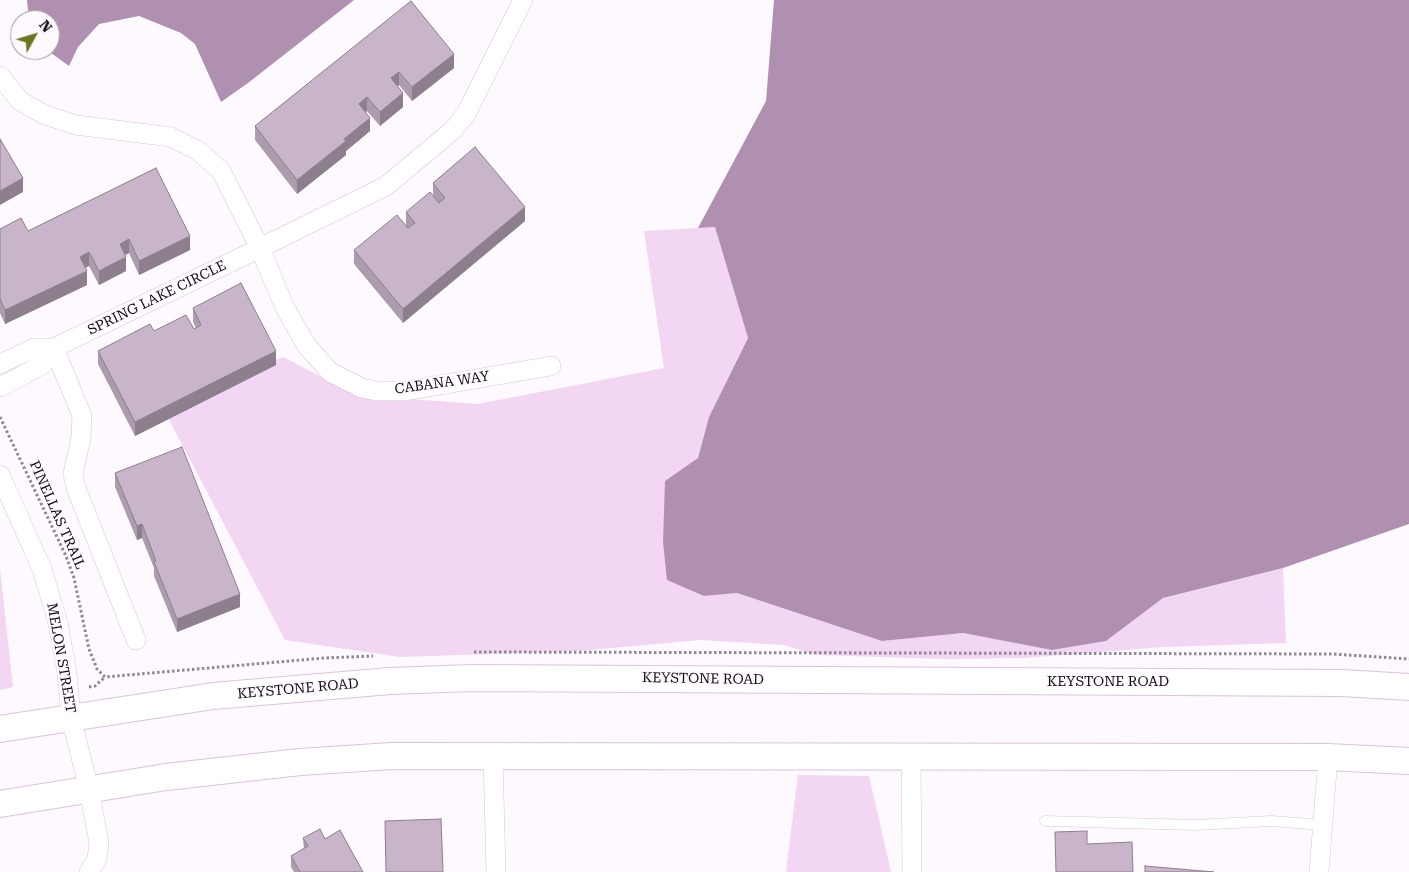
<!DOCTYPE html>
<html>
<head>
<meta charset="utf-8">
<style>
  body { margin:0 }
  #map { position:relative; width:1409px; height:872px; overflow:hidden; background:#fdf9fe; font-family:"Roboto Serif",serif }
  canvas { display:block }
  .north { position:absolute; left:10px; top:10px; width:50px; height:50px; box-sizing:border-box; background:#fdf9fe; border:1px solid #9f9aa0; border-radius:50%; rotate:51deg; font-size:14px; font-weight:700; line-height:20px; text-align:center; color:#130c13 }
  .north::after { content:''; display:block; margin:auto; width:18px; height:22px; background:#6d751e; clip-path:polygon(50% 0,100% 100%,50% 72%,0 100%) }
</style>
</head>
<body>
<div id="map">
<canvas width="1409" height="872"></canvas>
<div class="north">N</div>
</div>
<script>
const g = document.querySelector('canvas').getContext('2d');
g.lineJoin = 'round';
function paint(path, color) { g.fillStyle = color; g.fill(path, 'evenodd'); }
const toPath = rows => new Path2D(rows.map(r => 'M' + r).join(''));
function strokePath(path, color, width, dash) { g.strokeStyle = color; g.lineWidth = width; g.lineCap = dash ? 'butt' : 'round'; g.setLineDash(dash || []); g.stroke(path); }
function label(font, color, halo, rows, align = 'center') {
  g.font = font + ' "Roboto Serif",serif'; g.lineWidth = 4.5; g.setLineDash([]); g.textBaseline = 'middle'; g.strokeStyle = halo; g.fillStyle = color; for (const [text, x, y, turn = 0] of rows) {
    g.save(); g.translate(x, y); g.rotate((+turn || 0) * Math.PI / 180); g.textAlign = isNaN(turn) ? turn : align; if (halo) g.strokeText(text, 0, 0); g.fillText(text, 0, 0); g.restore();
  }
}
paint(toPath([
  [715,227,748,338,709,417,698,458,665,482,704,596,737,593,882,641,963,633,1052,650,1106,641,1163,598,1283,568,1286,643,1163,647,1025,658,946,659,816,655,784,645,701,640,578,651,400,657,285,640,166,414,208,388,283,357,356,395,478,404,664,368,644,231],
  [0,569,13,687,0,690],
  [798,775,869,776,891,872,786,872]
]), '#f2d6f3');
paint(toPath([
  [27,0,354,0,248,83,221,102,195,44,181,33,139,16,99,24,78,47,69,66,47,50,50,50,50,20,29,20],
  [774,0,1409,0,1409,524,1283,568,1163,598,1106,641,1052,650,963,633,882,641,737,593,704,596,667,580,663,542,665,481,698,458,709,417,748,338,715,227,698,228,766,101]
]), '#af90b0');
const service = toPath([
  [1045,821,1196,825,1271,821,1323,825]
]);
const minor = toPath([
  [0,76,20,101,45,115,76,125,171,137,197,150,221,171,260,248,386,186,453,130,466,114,523,0],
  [54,348,82,416,81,438,73,474,76,488,136,640],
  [0,364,34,348,54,348,260,248,285,308,307,346,330,372,362,388,377,391,405,391,551,366],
  [0,387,42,365,54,348],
  [0,475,42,569,58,623,67,673,71,718,89,789,99,843,97,859,89,872],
  [493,756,496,872],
  [911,756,912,872],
  [1319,872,1328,757]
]);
const secondary = toPath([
  [0,729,213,696,390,681,472,678,1342,683,1409,687],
  [0,804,166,777,300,762,391,756,1328,757,1409,761]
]);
strokePath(service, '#d9c4da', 11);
strokePath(minor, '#d9c4da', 20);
strokePath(secondary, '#d9c4da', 28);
strokePath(toPath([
  [0,417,66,556,74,578,89,649,97,669,105,677,324,658,373,656],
  [474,652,1333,654,1409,659],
  [89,687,95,686,105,677]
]), '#8e898f', 3, [2.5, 2.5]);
strokePath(service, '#fff', 10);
strokePath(minor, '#fff', 19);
strokePath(secondary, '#fff', 26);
paint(toPath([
  [411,1,454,68,412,101,399,85,398,86,403,107,380,126,367,111,366,112,370,131,346,151,346,155,297,194,255,140,255,126],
  [156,168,190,250,139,275,129,253,125,255,126,271,99,285,89,266,85,268,87,285,5,324,0,313,0,229,28,231],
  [433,183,525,221,403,323,354,264,354,250,406,225,406,212,433,195],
  [193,308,276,365,135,436,98,364,98,351,154,331,194,329,196,328,193,322],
  [115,473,240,607,177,632,154,576,154,568,142,538,137,540,115,487],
  [303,838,325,839,363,872,294,872,291,867,291,856,304,849]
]), '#ad9cae');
paint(toPath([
  [454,54,454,68,412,101,412,87],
  [399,72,399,85,391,92,391,78],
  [403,93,403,107,380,126,380,112],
  [367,97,367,111,359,117,359,104],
  [370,118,370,131,346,151,346,155,297,194,297,180,344,139],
  [23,178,23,192,0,205,0,191],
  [525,207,525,221,403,323,403,309],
  [190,236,190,250,139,275,139,261],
  [129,239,129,253,120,257,120,244],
  [89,252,89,266,80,271,80,257],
  [126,257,126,271,99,285,99,271],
  [87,271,87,285,5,324,5,310],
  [276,351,276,365,135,436,135,422],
  [142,524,142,538,137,540,137,526],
  [240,594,240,607,177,632,177,619]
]), '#8d7f8d');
const building = toPath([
  [411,1,454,54,412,87,399,72,391,78,403,93,380,112,367,97,359,104,370,118,344,139,346,141,297,180,255,126,411,1],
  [0,139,23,178,0,191,0,139],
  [475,147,525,207,403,309,354,250,397,215,408,228,415,223,406,212,430,192,439,203,445,198,433,183,475,147],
  [156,168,190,236,139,261,129,239,120,244,126,257,99,271,89,252,80,257,87,271,5,310,0,299,0,229,21,218,28,231,156,168],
  [241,283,276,351,135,422,98,351,150,324,154,331,186,315,194,329,201,325,193,308,241,283],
  [182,447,240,594,177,619,154,562,156,561,142,524,137,526,115,473,182,447],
  [441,819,443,872,386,872,385,821,441,819],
  [320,829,325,839,340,830,363,872,300,872,291,856,308,846,303,838,320,829],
  [1087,831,1087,844,1132,842,1133,872,1056,872,1055,832,1087,831],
  [1145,866,1214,872,1145,872,1145,866]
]);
paint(building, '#c9b5ca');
strokePath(building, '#8d7f8d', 1);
label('14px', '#130c13', '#fdf9fe', [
  ["SPRING LAKE CIRCLE",157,298,-26],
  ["CABANA WAY",442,383,-8],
  ["PINELLAS TRAIL",57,515,66],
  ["MELON STREET",61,658,80],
  ["KEYSTONE ROAD",703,679,1],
  ["KEYSTONE ROAD",1108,682],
  ["KEYSTONE ROAD",298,689,-5]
]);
</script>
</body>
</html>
